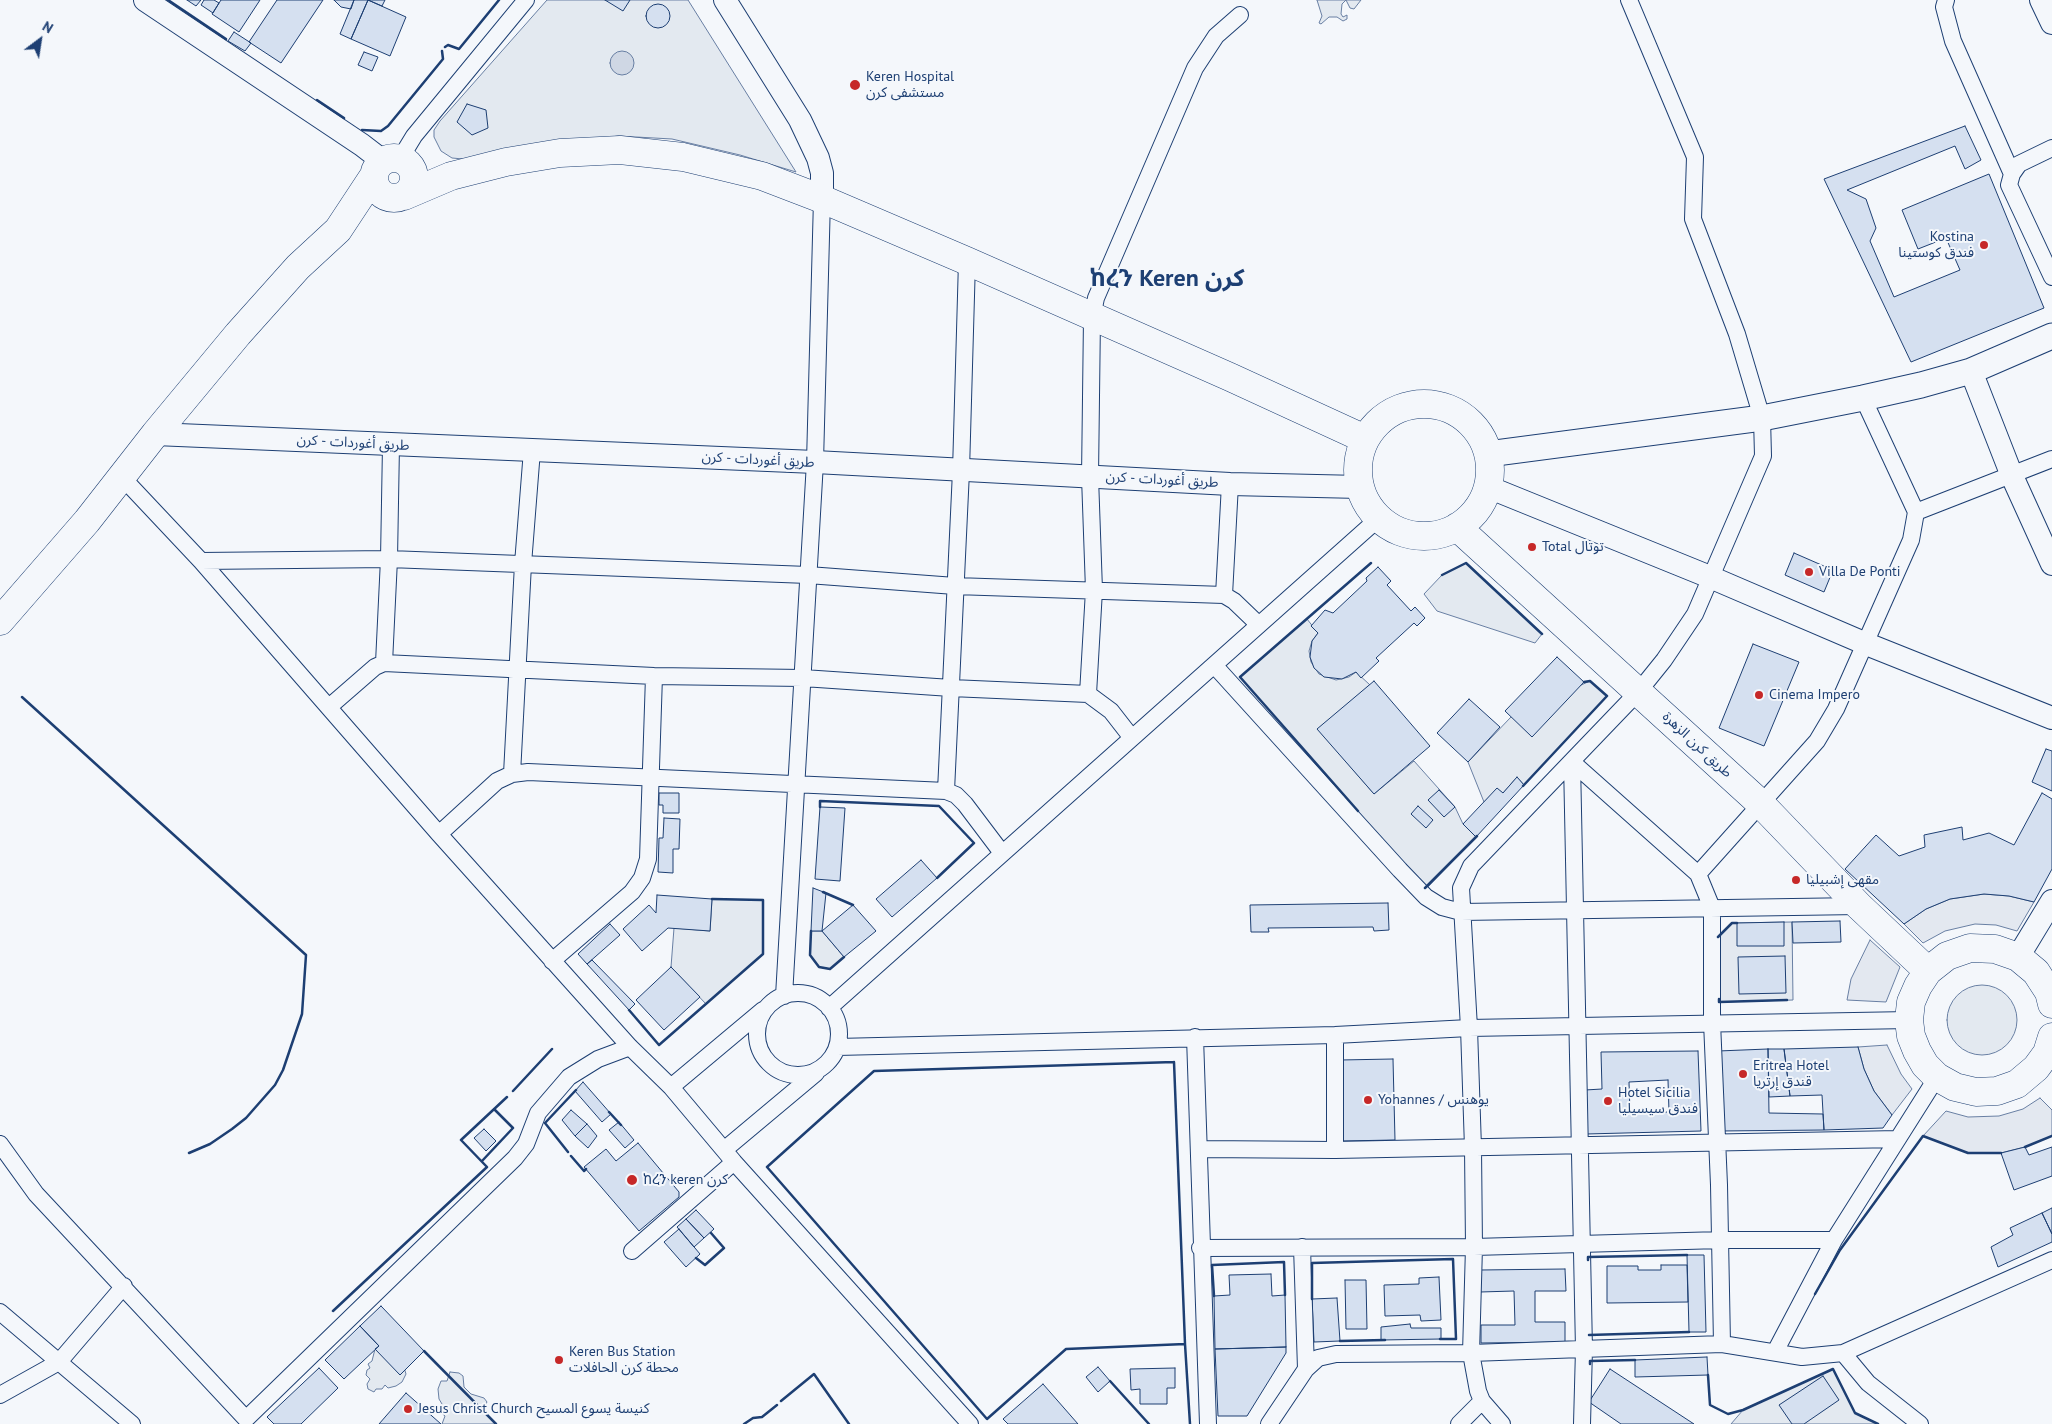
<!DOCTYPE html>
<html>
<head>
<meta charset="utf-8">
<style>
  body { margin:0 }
  #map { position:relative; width:2052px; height:1424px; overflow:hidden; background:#f4f7fb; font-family:"PT Sans",sans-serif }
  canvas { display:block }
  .north { position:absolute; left:15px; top:15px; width:50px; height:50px; -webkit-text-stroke:4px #f4f7fb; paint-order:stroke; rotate:31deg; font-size:14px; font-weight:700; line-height:20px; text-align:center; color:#1d3f73 }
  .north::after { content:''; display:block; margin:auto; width:18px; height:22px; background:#1d3f73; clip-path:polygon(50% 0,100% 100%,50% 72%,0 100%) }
</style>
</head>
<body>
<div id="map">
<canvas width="2052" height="1424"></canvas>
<div class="north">N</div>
</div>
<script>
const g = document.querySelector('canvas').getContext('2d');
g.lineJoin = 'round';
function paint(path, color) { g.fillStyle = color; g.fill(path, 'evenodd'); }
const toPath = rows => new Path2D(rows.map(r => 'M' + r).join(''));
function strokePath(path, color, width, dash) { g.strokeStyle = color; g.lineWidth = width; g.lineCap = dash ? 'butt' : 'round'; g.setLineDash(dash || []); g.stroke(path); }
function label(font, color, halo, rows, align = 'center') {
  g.font = font + ' "PT Sans","Noto Sans Arabic","Noto Sans Ethiopic",sans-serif'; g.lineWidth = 4; g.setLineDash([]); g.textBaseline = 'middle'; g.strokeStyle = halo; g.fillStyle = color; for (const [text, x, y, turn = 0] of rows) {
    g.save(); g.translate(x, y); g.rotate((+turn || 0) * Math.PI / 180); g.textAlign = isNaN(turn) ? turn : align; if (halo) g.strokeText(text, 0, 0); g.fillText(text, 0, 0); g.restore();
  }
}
const green = toPath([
  [547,0,688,0,796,172,740,155,672,139,618,136,463,159,452,158,441,151,434,137,434,130,440,121,547,0],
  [1317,0,1361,0,1354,9,1350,8,1346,0,1342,4,1341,14,1343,17,1347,15,1347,19,1343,21,1337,17,1329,17,1321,24,1319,23,1322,16,1317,0],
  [1466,563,1542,634,1535,643,1437,611,1424,594,1442,575,1466,563],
  [1307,619,1318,633,1312,641,1309,651,1311,662,1319,674,1336,680,1349,677,1356,672,1370,685,1318,729,1374,794,1414,761,1455,807,1463,824,1476,837,1426,889,1240,677,1307,619],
  [1590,681,1607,696,1524,785,1517,777,1503,793,1497,789,1484,802,1468,762,1511,717,1590,681],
  [712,899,763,900,763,954,706,1004,671,967,674,928,710,931,712,899],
  [1792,922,1793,1000,1719,1002,1717,938,1732,923,1792,922],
  [811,931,822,931,844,957,830,969,819,967,810,955,811,931],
  '1947 1020a35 35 0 1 1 70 0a35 35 0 1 1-70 0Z',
  [375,1349,403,1364,406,1374,402,1382,396,1386,388,1388,385,1385,382,1389,376,1389,374,1392,368,1389,367,1384,370,1379,366,1375,367,1370,370,1368,368,1364,372,1361,375,1349],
  [1833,1369,1855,1413,1878,1424,1731,1424,1743,1410,1833,1369],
  [450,1372,459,1373,463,1376,464,1387,471,1394,484,1398,487,1402,482,1410,496,1424,442,1424,445,1416,439,1411,442,1404,439,1399,438,1389,441,1381,447,1381,450,1372]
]);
paint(green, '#e3e9f0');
strokePath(green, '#687fa3', 1);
const parking = toPath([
  [1984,894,2009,896,2034,902,2017,931,1996,925,1975,924,1945,931,1923,943,1904,924,1926,909,1950,899,1984,894],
  [1870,940,1900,967,1886,1002,1847,1000,1851,979,1870,940],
  [1887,1045,1901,1074,1912,1089,1892,1115,1874,1091,1864,1069,1858,1047,1887,1045],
  [2040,1098,2052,1110,2052,1136,2025,1147,2001,1153,1968,1153,1923,1136,1946,1111,1968,1117,1999,1116,2023,1109,2040,1098]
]);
paint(parking, '#e3e8f0');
strokePath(parking, '#687fa3', 1);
const water = toPath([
  '610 63a12 12 0 1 1 24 0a12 12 0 1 1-24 0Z'
]);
paint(water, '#cfd7e4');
strokePath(water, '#687fa3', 1);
const building = toPath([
  [187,0,201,0,196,6,187,0],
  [204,0,214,0,219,3,213,13,201,5,204,0],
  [221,0,260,0,239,32,212,14,221,0],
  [277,0,323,0,281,63,249,42,277,0],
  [334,0,354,0,351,9,341,7,334,0],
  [354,0,385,0,382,6,368,0,351,39,340,34,354,0],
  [368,0,406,17,390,56,351,39,368,0],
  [605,0,630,0,623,11,605,0],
  '646 16a12 12 0 1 1 24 0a12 12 0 1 1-24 0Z',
  [234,32,251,43,245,51,228,41,234,32],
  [364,52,378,57,372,71,358,65,364,52],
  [467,104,486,110,488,128,472,135,457,122,467,104],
  [1965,126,1981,160,1965,169,1955,146,1847,190,1866,199,1876,228,1870,241,1894,297,1960,270,1946,238,1918,249,1902,210,1989,174,2044,308,1911,362,1824,179,1965,126],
  [1794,553,1833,570,1824,592,1785,575,1794,553],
  [1378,567,1391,581,1387,585,1411,611,1415,607,1425,618,1417,626,1414,623,1376,658,1379,661,1361,678,1356,672,1342,679,1324,677,1314,668,1310,657,1312,641,1318,633,1311,626,1325,610,1333,613,1367,581,1366,578,1378,567],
  [1753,644,1799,662,1764,746,1719,728,1753,644],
  [1557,657,1584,682,1532,737,1505,711,1557,657],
  [1374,681,1430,746,1374,794,1317,729,1374,681],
  [1469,699,1500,727,1468,762,1437,733,1469,699],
  [2046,749,2052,751,2052,791,2032,782,2046,749],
  [1517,777,1524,785,1476,837,1463,824,1497,788,1503,793,1517,777],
  [1439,790,1455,807,1444,817,1428,800,1439,790],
  [659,793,679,793,679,813,663,813,663,805,659,805,659,793],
  [2042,793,2052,799,2052,869,2034,902,2009,896,1984,894,1950,899,1926,909,1904,924,1845,869,1876,835,1899,856,1925,847,1924,835,1962,827,1963,840,1989,833,2014,845,2042,793],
  [1418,806,1433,820,1426,828,1411,814,1418,806],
  [820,807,845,808,840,881,815,879,820,807],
  [664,818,680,819,679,849,673,849,673,873,658,872,659,838,663,838,664,818],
  [921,860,937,878,892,917,876,899,921,860],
  [813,888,826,893,822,931,811,931,813,888],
  [657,895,712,899,710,931,668,928,642,951,623,929,649,905,656,913,657,895],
  [1388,903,1389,930,1374,931,1373,927,1268,928,1269,932,1251,932,1250,905,1388,903],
  [853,905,876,931,844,957,822,931,853,905],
  [1840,921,1841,942,1793,943,1792,922,1840,921],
  [1784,922,1784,946,1737,946,1737,923,1784,922],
  [610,924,620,935,587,964,578,954,610,924],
  [1785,956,1786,993,1739,994,1738,957,1785,956],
  [592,960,635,1004,629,1010,587,964,592,960],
  [671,967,700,997,664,1030,636,1000,671,967],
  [1858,1047,1864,1069,1874,1091,1892,1115,1883,1128,1824,1130,1822,1095,1790,1096,1784,1049,1858,1047],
  [1768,1049,1769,1113,1823,1114,1824,1130,1719,1131,1718,1051,1768,1049],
  [1768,1049,1784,1049,1790,1096,1769,1097,1768,1049],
  [1698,1051,1701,1131,1586,1134,1585,1090,1602,1089,1601,1052,1698,1051],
  [1668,1080,1669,1112,1630,1113,1629,1082,1668,1080],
  [1393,1059,1395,1140,1342,1141,1340,1060,1393,1059],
  [583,1082,611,1114,602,1122,575,1091,583,1082],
  [571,1110,587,1124,575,1136,562,1120,571,1110],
  [619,1122,634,1140,625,1148,609,1130,619,1122],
  [587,1124,597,1136,588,1148,575,1136,587,1124],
  [484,1129,496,1141,486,1151,474,1138,484,1129],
  [638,1143,679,1192,679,1197,639,1231,584,1167,606,1149,616,1161,638,1143],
  [2025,1147,2029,1155,2052,1147,2052,1176,2014,1190,2001,1153,2025,1147],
  [2052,1208,2052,1234,2042,1213,2052,1208],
  [696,1210,714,1229,704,1238,686,1219,696,1210],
  [2042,1213,2052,1234,2052,1242,1998,1267,1991,1247,2013,1235,2010,1228,2042,1213],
  [686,1219,704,1238,694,1247,677,1227,686,1219],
  [679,1229,700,1254,686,1267,664,1242,679,1229],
  [1687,1255,1704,1255,1706,1332,1689,1332,1687,1255],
  [1661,1265,1687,1265,1688,1302,1607,1303,1607,1266,1638,1266,1638,1270,1661,1270,1661,1265],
  [1565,1269,1566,1291,1535,1291,1535,1322,1565,1322,1565,1342,1481,1343,1481,1325,1515,1325,1514,1291,1480,1292,1480,1270,1565,1269],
  [1271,1274,1272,1296,1285,1295,1286,1347,1215,1349,1214,1296,1230,1295,1229,1275,1271,1274],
  [1439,1277,1441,1320,1421,1321,1420,1315,1385,1316,1384,1285,1419,1284,1419,1278,1439,1277],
  [1345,1280,1366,1280,1367,1329,1346,1329,1345,1280],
  [1337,1298,1340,1341,1314,1342,1312,1299,1337,1298],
  [381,1306,424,1351,400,1375,375,1349,379,1346,360,1326,381,1306],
  [1410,1324,1411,1328,1441,1328,1441,1339,1381,1340,1381,1327,1410,1324],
  [360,1326,379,1346,344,1379,325,1360,360,1326],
  [1286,1347,1286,1353,1247,1416,1218,1416,1215,1349,1286,1347],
  [1707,1357,1708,1375,1635,1377,1635,1360,1707,1357],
  [1098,1367,1110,1381,1098,1392,1086,1377,1098,1367],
  [319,1368,338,1388,301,1424,274,1424,267,1417,319,1368],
  [1175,1368,1175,1388,1167,1388,1167,1404,1140,1404,1140,1389,1131,1390,1130,1369,1175,1368],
  [1610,1369,1694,1424,1621,1424,1589,1402,1610,1369],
  [1823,1376,1839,1400,1804,1424,1792,1424,1779,1405,1823,1376],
  [1043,1384,1078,1424,1008,1424,1003,1419,1043,1384],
  [406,1393,441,1424,379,1424,406,1393]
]);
paint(building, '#d5e0f0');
strokePath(building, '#1d3f73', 1);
const street = toPath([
  [1946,0,1944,7,1953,41,2012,174],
  [2052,148,2019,164,2012,174,2009,185,2052,277],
  [400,159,414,136,526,0],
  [121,476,201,561,439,834,630,1047,671,1087,734,1162,970,1424],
  [1916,512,2052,459],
  [201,561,389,559,808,575,955,586,1224,595,1234,601,1259,625],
  [1224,595,1230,484],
  [384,663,389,559,391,445],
  [1214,665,1400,870,1426,897,1442,907,1461,912,1859,906],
  [1088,694,1094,590,1090,477,1092,317,1096,298,1195,68,1216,36,1240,15],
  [329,707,375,667,384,663,654,676,803,678,951,688,1088,694,1111,711,1132,738],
  [512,774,523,564,532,450],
  [946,791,961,471,967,261],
  [439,834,497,781,512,774,528,772,946,791,956,795,965,804,1002,853],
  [1698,874,1817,741,1836,709,1911,540,1916,512,1863,398],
  [552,961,632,892,642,878,648,859,654,676],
  '757 1034a41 41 0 1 1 82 0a41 41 0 1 1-82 0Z',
  [784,996,815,462,822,199],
  [829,1008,1379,518],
  [1195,1037,1208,1424],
  [837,1047,1335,1035,1469,1028,1909,1020],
  [671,1087,763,1010],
  [0,1144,36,1194,246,1419,515,1158,526,1144,538,1113,569,1077,598,1059,630,1047],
  [1199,1149,1335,1150,1898,1139],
  [724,1150,816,1073],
  [1335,1150,1335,1035],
  [1302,1247,1306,1369],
  [1200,1248,1474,1247,1721,1240,1834,1240],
  [632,1251,734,1162],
  [0,1312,132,1424],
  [1775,1352,1834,1240,1937,1077],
  [1843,1353,1868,1383,1920,1424],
  [0,1395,59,1362,124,1286],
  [1269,1424,1306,1369,1318,1358,1336,1354,1471,1353,1722,1344,1802,1357,1843,1353,2052,1260],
  [1459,1424,1482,1401],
  [1502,1424,1482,1401,1478,1391,1471,1353,1474,1247,1473,1148,1469,1028,1461,888,1471,866,1639,691,1664,660,1695,614,1763,456,1762,418,1737,334,1693,219,1695,157,1629,0],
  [1582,1424,1584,1349,1572,762,1698,874,1712,908,1712,1022,1719,1185,1722,1344]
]);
const secondary = toPath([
  [145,0,362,145,375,155,378,164],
  [725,0,800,120,818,158,822,173,822,199],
  [2041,0,2052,23],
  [1971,371,2012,476,2052,564],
  [155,434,815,462,1230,484,1360,487],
  [1488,487,1710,577,1864,643,2052,718],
  [2018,957,2052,901]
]);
const primary = toPath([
  [1488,454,1762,418,1863,398,1921,385,1971,371,2052,336]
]);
const highway = toPath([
  '374 178a20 20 0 1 1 40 0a20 20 0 1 1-40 0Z',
  [404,196,451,176,506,162,560,153,620,150,683,157,762,176,822,199,967,261,1230,377,1365,439],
  '1358 470a66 66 0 1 1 132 0a66 66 0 1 1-132 0Z',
  [1457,527,1760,803,1859,906,1928,971],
  [0,621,87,521,155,434,238,334,298,267,338,230,373,177],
  [2052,1004,2049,992,2036,972,2018,957,1995,949,1970,948,1947,956,1928,971,1918,986,1911,1002,1909,1020,1911,1036,1917,1051,1925,1065,1937,1077,1955,1087,1976,1092,1997,1091,2017,1084,2036,1068,2047,1053,2052,1037]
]);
strokePath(street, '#1d3f73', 18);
strokePath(secondary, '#1d3f73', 24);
strokePath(primary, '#1d3f73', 27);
strokePath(highway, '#1d3f73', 29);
strokePath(street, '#f4f7fb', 16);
strokePath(secondary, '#f4f7fb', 22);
strokePath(primary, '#f4f7fb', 25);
strokePath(highway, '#f4f7fb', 28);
strokePath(toPath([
  [168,0,226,39],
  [445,47,448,45,459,49,499,0],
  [317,100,344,118],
  [362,130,381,131,388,126,443,59,442,51],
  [1442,575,1466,563,1542,634],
  [22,697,306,955,302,1014,283,1070,275,1085,246,1118,232,1129,210,1144,189,1153],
  [1523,786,1607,696,1590,681,1584,682],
  [820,807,820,801,939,806,974,843,937,878],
  [1358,811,1240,677,1371,563],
  [1425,888,1477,836],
  [823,892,853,905],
  [811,931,810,955,819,967,830,969,844,957],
  [1718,937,1732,923,1737,923],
  [1719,999,1719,1002,1787,1000],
  [629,1010,659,1045,763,954,763,900,712,899],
  [1174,1062,1185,1344,1066,1349,987,1419,767,1167,874,1071,1174,1062],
  [513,1091,552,1049],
  [609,1112,621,1125],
  [2025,1147,2052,1136],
  [568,1152,545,1123,576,1090],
  [571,1156,584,1171,586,1169],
  [482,1161,513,1128,494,1109],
  [696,1258,705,1265,724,1248,711,1233],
  [1588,1260,1588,1257,1687,1255],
  [1815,1294,1840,1250,1923,1136,1968,1153,2001,1153],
  [1214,1296,1212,1265,1284,1262,1285,1295],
  [1312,1299,1312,1263,1453,1259,1456,1339,1440,1339],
  [333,1311,487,1167,461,1140,507,1097],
  [1589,1335,1689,1332],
  [1340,1341,1385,1340],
  [1185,1344,1190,1424],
  [424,1351,496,1424],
  [1590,1364,1590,1361,1635,1360],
  [1708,1375,1710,1405,1728,1414,1743,1410,1833,1369,1855,1413,1878,1424],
  [1110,1381,1149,1424],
  [781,1401,814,1374,849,1424],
  [744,1424,753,1418,762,1417,777,1405]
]), '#1d3f73', 2.5);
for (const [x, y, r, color] of [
  [855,85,6,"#c62828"],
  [1984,245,5,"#c62828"],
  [1532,547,5,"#c62828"],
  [1809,572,5,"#c62828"],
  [1759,695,5,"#c62828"],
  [1796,880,5,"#c62828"],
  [1743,1074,5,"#c62828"],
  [1368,1100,5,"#c62828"],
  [1608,1101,5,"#c62828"],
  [632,1180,6,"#c62828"],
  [559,1360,5,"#c62828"],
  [408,1409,5,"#c62828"]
]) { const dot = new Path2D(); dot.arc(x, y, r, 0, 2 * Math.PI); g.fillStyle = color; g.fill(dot); strokePath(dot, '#f4f7fb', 2); }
label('14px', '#1d3f73', '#f4f7fb', [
  ["Keren Hospital",866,77],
  ["مستشفى كرن",866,93],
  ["Kostina",1974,237,"right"],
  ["فندق كوستينا",1974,253,"right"],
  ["Total توتال",1542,547],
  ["Villa De Ponti",1819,572],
  ["Cinema Impero",1769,695],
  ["مقهى إشبيليا",1806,880],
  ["Eritrea Hotel",1753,1066],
  ["قندق إرتريا",1753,1082],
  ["Hotel Sicilia",1618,1093],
  ["فندق سيسيليا",1618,1109],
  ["Yohannes / يوهنس",1378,1100],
  ["ከረን keren كرن",643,1180],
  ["Keren Bus Station",569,1352],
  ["محطة كرن الحافلات",569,1368],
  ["Jesus Christ Church كنيسة يسوع المسيح",418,1409]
], 'left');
label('14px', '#1d3f73', '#f4f7fb', [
  ["طريق أغوردات - كرن",353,443,3],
  ["طريق أغوردات - كرن",758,460,3],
  ["طريق أغوردات - كرن",1162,480,3],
  ["طريق كرن الزهرة",1697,745,43]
]);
label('bold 24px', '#1d3f73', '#f4f7fb', [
  ["ከረን Keren كرن",1167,279]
]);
</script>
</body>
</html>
